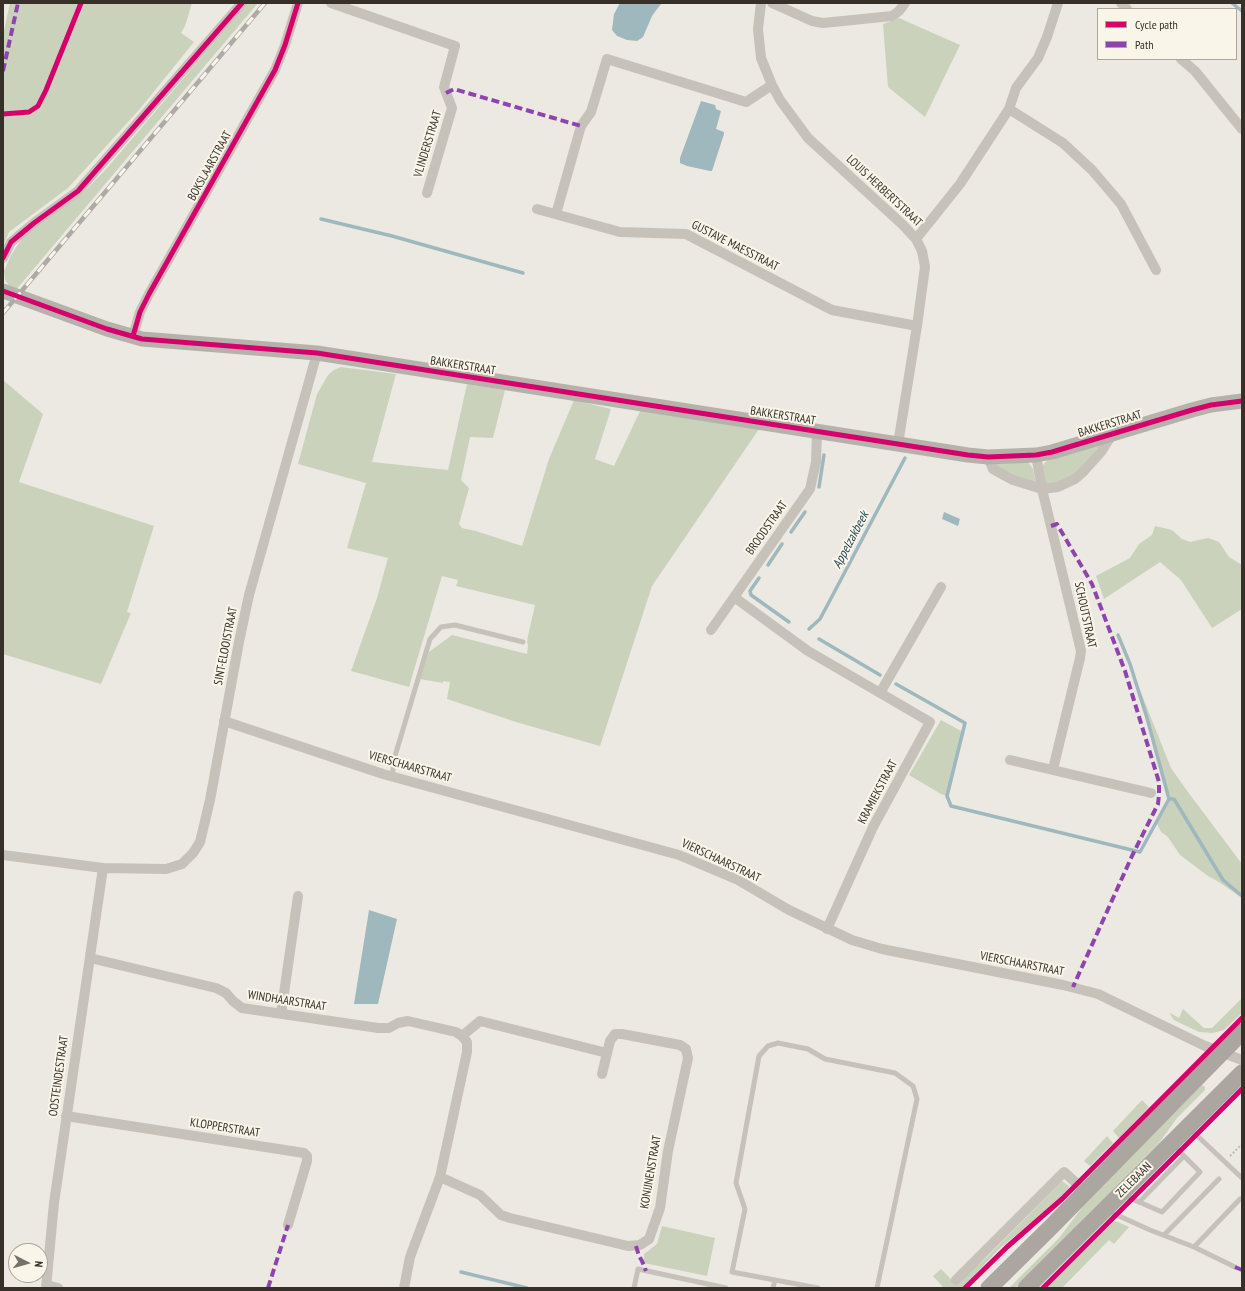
<!DOCTYPE html>
<html>
<head>
<meta charset="utf-8">
<style>
  body { margin:0 }
  #map { position:relative; width:1245px; height:1291px; overflow:hidden; background:#ece9e2; font-family:"PT Sans Narrow",sans-serif }
  canvas { display:block }
  .frame { position:absolute; inset:0; border:4px solid #373029; pointer-events:none }
  .legend { position:absolute; left:1097px; top:8px; width:140px; height:52px; box-sizing:border-box; background:#f9f5e9; border:1px solid #aba69c; margin:0; padding:5px 7px; list-style:none; font-size:12px; color:#373029 }
  .legend li { display:flex; align-items:center; gap:8px; height:20px }
  .legend b { width:20px; border:1px solid #aba69c }
  .north { position:absolute; left:8px; top:1243px; width:40px; height:40px; box-sizing:border-box; background:#f9f5e9; border:1px solid #aba69c; border-radius:50%; rotate:96deg; font-size:11px; font-weight:700; line-height:16px; text-align:center; color:#373029 }
  .north::after { content:''; display:block; margin:auto; width:14px; height:18px; background:#76716a; clip-path:polygon(50% 0,100% 100%,50% 72%,0 100%) }
</style>
</head>
<body>
<div id="map">
<canvas width="1245" height="1291"></canvas>
<div class="frame"></div>
<ul class="legend">
<li><b style="height:5px;background:#d6006c"></b>Cycle path</li>
<li><b style="height:5px;background:#8e44ad"></b>Path</li>
</ul>
<div class="north">N</div>
</div>
<script>
const g = document.querySelector('canvas').getContext('2d');
g.lineJoin = 'round';
function paint(path, color) { g.fillStyle = color; g.fill(path, 'evenodd'); }
const toPath = rows => new Path2D(rows.map(r => 'M' + r).join(''));
function strokePath(path, color, width, dash) { g.strokeStyle = color; g.lineWidth = width; g.lineCap = dash ? 'butt' : 'round'; g.setLineDash(dash || []); g.stroke(path); }
function label(font, color, halo, rows, align = 'center') {
  g.font = font + ' "PT Sans Narrow",sans-serif'; g.lineWidth = 4; g.setLineDash([]); g.textBaseline = 'middle'; g.strokeStyle = halo; g.fillStyle = color; for (const [text, x, y, turn = 0] of rows) {
    g.save(); g.translate(x, y); g.rotate((+turn || 0) * Math.PI / 180); g.textAlign = isNaN(turn) ? turn : align; if (halo) g.strokeText(text, 0, 0); g.fillText(text, 0, 0); g.restore();
  }
}
paint(toPath([
  [10,3,192,3,185,26,181,33,194,42,139,110,68,188,9,232,3,246,3,35],
  [248,3,258,3,15,291,10,287,5,280,4,271,11,255,19,243,25,235,84,192,107,168],
  [899,18,960,45,925,117,888,87,883,24],
  [341,367,396,374,372,462,448,470,467,384,505,390,493,438,470,437,461,480,469,488,459,524,462,528,476,531,522,546,549,459,574,400,611,409,595,459,614,466,641,409,759,429,652,586,600,746,516,722,447,699,450,682,443,681,443,683,420,679,429,652,452,635,527,654,528,645,527,642,528,636,535,605,456,586,458,580,442,576,409,687,351,671,377,598,388,558,347,548,366,483,298,464,317,394,328,375,334,370],
  [3,380,43,414,19,482,154,526,127,612,131,613,101,684,3,654],
  [1099,444,1100,445,1083,467,1068,480,1045,486,1043,468,1043,465,1049,458],
  [1028,462,1033,469,1036,485,1027,482,993,464],
  [1155,526,1172,530,1182,539,1190,542,1208,538,1219,542,1229,557,1242,565,1242,609,1212,628,1181,580,1160,562,1104,599,1096,576,1130,558,1139,544,1152,535],
  [1130,665,1171,768,1185,788,1242,864,1242,898,1219,882,1208,876,1180,855,1168,837,1161,832,1156,822,1169,799,1147,718],
  [941,720,963,732,947,796,941,794,909,775],
  [1242,998,1242,1013,1224,1030,1213,1033,1199,1032,1174,1020,1171,1016,1170,1013,1179,1018,1183,1009,1204,1028,1212,1028],
  [1202,1085,1205,1087,1205,1090,1177,1118,1159,1143,1015,1288,1009,1288,1059,1238,1087,1201],
  [1142,1100,1149,1107,1119,1138,1113,1131],
  [1107,1136,1113,1143,1090,1166,1084,1161],
  [1062,1181,1069,1186,1069,1188,1050,1208,1000,1248,962,1288,944,1288,933,1276,941,1269,955,1283,986,1258],
  [1114,1221,1118,1222,1129,1227,1114,1244,1109,1240,1062,1288,1045,1288],
  [662,1226,715,1238,707,1276,644,1263,644,1254,657,1244]
]), '#cad2bc');
paint(toPath([
  [620,3,662,3,657,9,652,16,643,37,637,41,627,40,617,36,612,30,614,14],
  [701,101,715,105,716,109,721,111,716,129,724,132,724,134,712,171,710,171,687,166,680,163,680,158],
  [944,512,960,519,958,526,942,519],
  [369,910,397,919,378,1004,354,1004]
]), '#9eb8be');
strokePath(toPath([
  [1232,3,1242,11],
  [321,219,392,236,523,273],
  [819,487,824,455],
  [791,532,805,512],
  [768,565,782,544],
  [759,578,750,591,751,595,789,622],
  [809,629,820,619,828,604,905,458],
  [1118,635,1130,664,1147,718,1169,799],
  [819,639,880,675],
  [896,684,965,723,947,796,951,806,1140,852,1169,799,1174,799,1223,880,1242,896],
  [461,1272,527,1288]
]), '#9eb8be', 3.5);
strokePath(toPath([
  [1230,1156,1242,1144]
]), '#bebab3', 2, [2, 2]);
strokePath(toPath([
  [392,776,395,756,430,639,441,627,455,625,523,642],
  [1189,1128,1242,1178],
  [1123,1195,1162,1212,1200,1172,1173,1145],
  [1139,1202,1184,1156],
  [1108,1211,1150,1230,1194,1247,1235,1267],
  [1164,1235,1219,1179],
  [1194,1247,1240,1199],
  [634,1288,638,1269,726,1288],
  [773,1288,775,1280],
  [818,1288,732,1272,745,1209,736,1183,759,1056,768,1046,778,1043,808,1049,825,1059,895,1073,913,1086,917,1099,877,1288]
]), '#c6c2ba', 5);
strokePath(toPath([
  [331,3,455,46,444,87,452,108,427,193],
  [761,3,758,29,761,58,772,85,780,100,808,138,903,225,916,239,922,251,925,267,917,326,898,444],
  [772,3,812,21,823,23,892,16,899,11,905,3],
  [1121,3,1127,9],
  [1181,59,1195,71,1242,129],
  [1009,109,1063,143,1092,170,1121,204,1156,270],
  [537,209,620,232,686,234,832,310,917,326],
  [556,214,581,126,591,112,607,59,746,102,772,85],
  [916,239,960,184,1009,109,1016,88,1038,58,1047,37,1058,3],
  [3,258,11,242,34,223,78,191,242,3],
  [133,336,140,312,149,294,275,70,285,45,298,3],
  [1036,455,1042,489,1081,651,1080,658,1053,769],
  [988,457,993,469,1013,480,1042,489,1058,487,1075,479,1084,471,1101,452,1113,433],
  [734,597,808,651,930,722,873,827,827,929],
  [711,630,810,489,816,462,817,431],
  [880,693,941,587],
  [224,721,383,774,679,855,738,880,789,910,852,940,882,949,1063,985,1098,994,1205,1046,1242,1060],
  [1010,760,1151,793],
  [3,855,103,868,166,869,182,864,193,853,200,842,210,800,239,642,249,595,317,353],
  [90,958,216,988,226,993,233,1001,242,1008,378,1028,389,1028,398,1023,408,1021,456,1032,462,1036,467,1042,467,1052,440,1177,410,1257,404,1288],
  [281,1014,298,896],
  [462,1036,480,1021,607,1053],
  [66,1116,304,1153,307,1156,307,1161,288,1225],
  [440,1177,480,1195,501,1215,510,1218,628,1246,640,1245,649,1239,660,1208,668,1151,688,1058,686,1049,680,1045,622,1034,615,1034,610,1041,602,1074],
  [956,1280,1064,1172,1086,1192],
  [47,1285,58,1288],
  [46,1288,54,1203,103,868]
]), '#c6c2ba', 10);
strokePath(toPath([
  [3,291,107,329,142,339,317,353,968,455,988,457,1036,455,1052,452,1192,410,1211,405,1242,401]
]), '#b6b2ab', 15);
strokePath(toPath([
  [989,1288,1051,1227,1242,1032],
  [1026,1288,1242,1073]
]), '#aba69f', 17);
const rail = toPath([
  [3,313,265,3]
]);
strokePath(rail, '#aeaaa5', 4.5);
strokePath(rail, '#f9f5e9', 3, [9]);
strokePath(toPath([
  [3,71,18,3],
  [446,93,454,89,581,126],
  [1051,526,1057,524,1092,584,1125,671,1159,782,1159,795,1158,804,1132,856,1073,987],
  [636,1246,639,1256,642,1261,646,1271],
  [1235,1267,1242,1270],
  [268,1288,288,1225]
]), '#8e44ad', 4, [8, 4]);
strokePath(toPath([
  [3,114,29,112,38,106,46,90,81,3],
  [3,258,11,242,34,223,78,191,242,3],
  [3,291,107,329,142,339,317,353,968,455,988,457,1036,455,1052,452,1192,410,1211,405,1242,401],
  [133,336,140,312,149,294,275,70,285,45,298,3],
  [965,1288,1007,1247,1062,1199,1242,1018],
  [1043,1288,1242,1089]
]), '#d6006c', 5);
label('12px', '#373029', '#f9f5e9', [
  ["VLINDERSTRAAT",428,144,-73],
  ["BOKSLAARSTRAAT",210,166,-61],
  ["LOUIS HERBERTSTRAAT",884,191,43],
  ["GUSTAVE MAESSTRAAT",735,246,27],
  ["BAKKERSTRAAT",463,366,9],
  ["BAKKERSTRAAT",783,416,9],
  ["BAKKERSTRAAT",1110,424,-17],
  ["BROODSTRAAT",767,528,-55],
  ["SCHOUTSTRAAT",1085,615,78],
  ["SINT-ELOOISTRAAT",226,646,-79],
  ["VIERSCHAARSTRAAT",410,767,16],
  ["KRAMIEKSTRAAT",878,792,-62],
  ["VIERSCHAARSTRAAT",721,861,25],
  ["VIERSCHAARSTRAAT",1022,964,11],
  ["WINDHAARSTRAAT",287,1001,9],
  ["OOSTEINDESTRAAT",59,1076,-82],
  ["KLOPPERSTRAAT",225,1128,9],
  ["KONIJNENSTRAAT",651,1172,-80],
  ["ZELEBAAN",1134,1180,-45]
]);
label('italic 13px', '#1f4957', '#f9f5e9', [
  ["Appelzakbeek",851,540,-62]
]);
</script>
</body>
</html>
